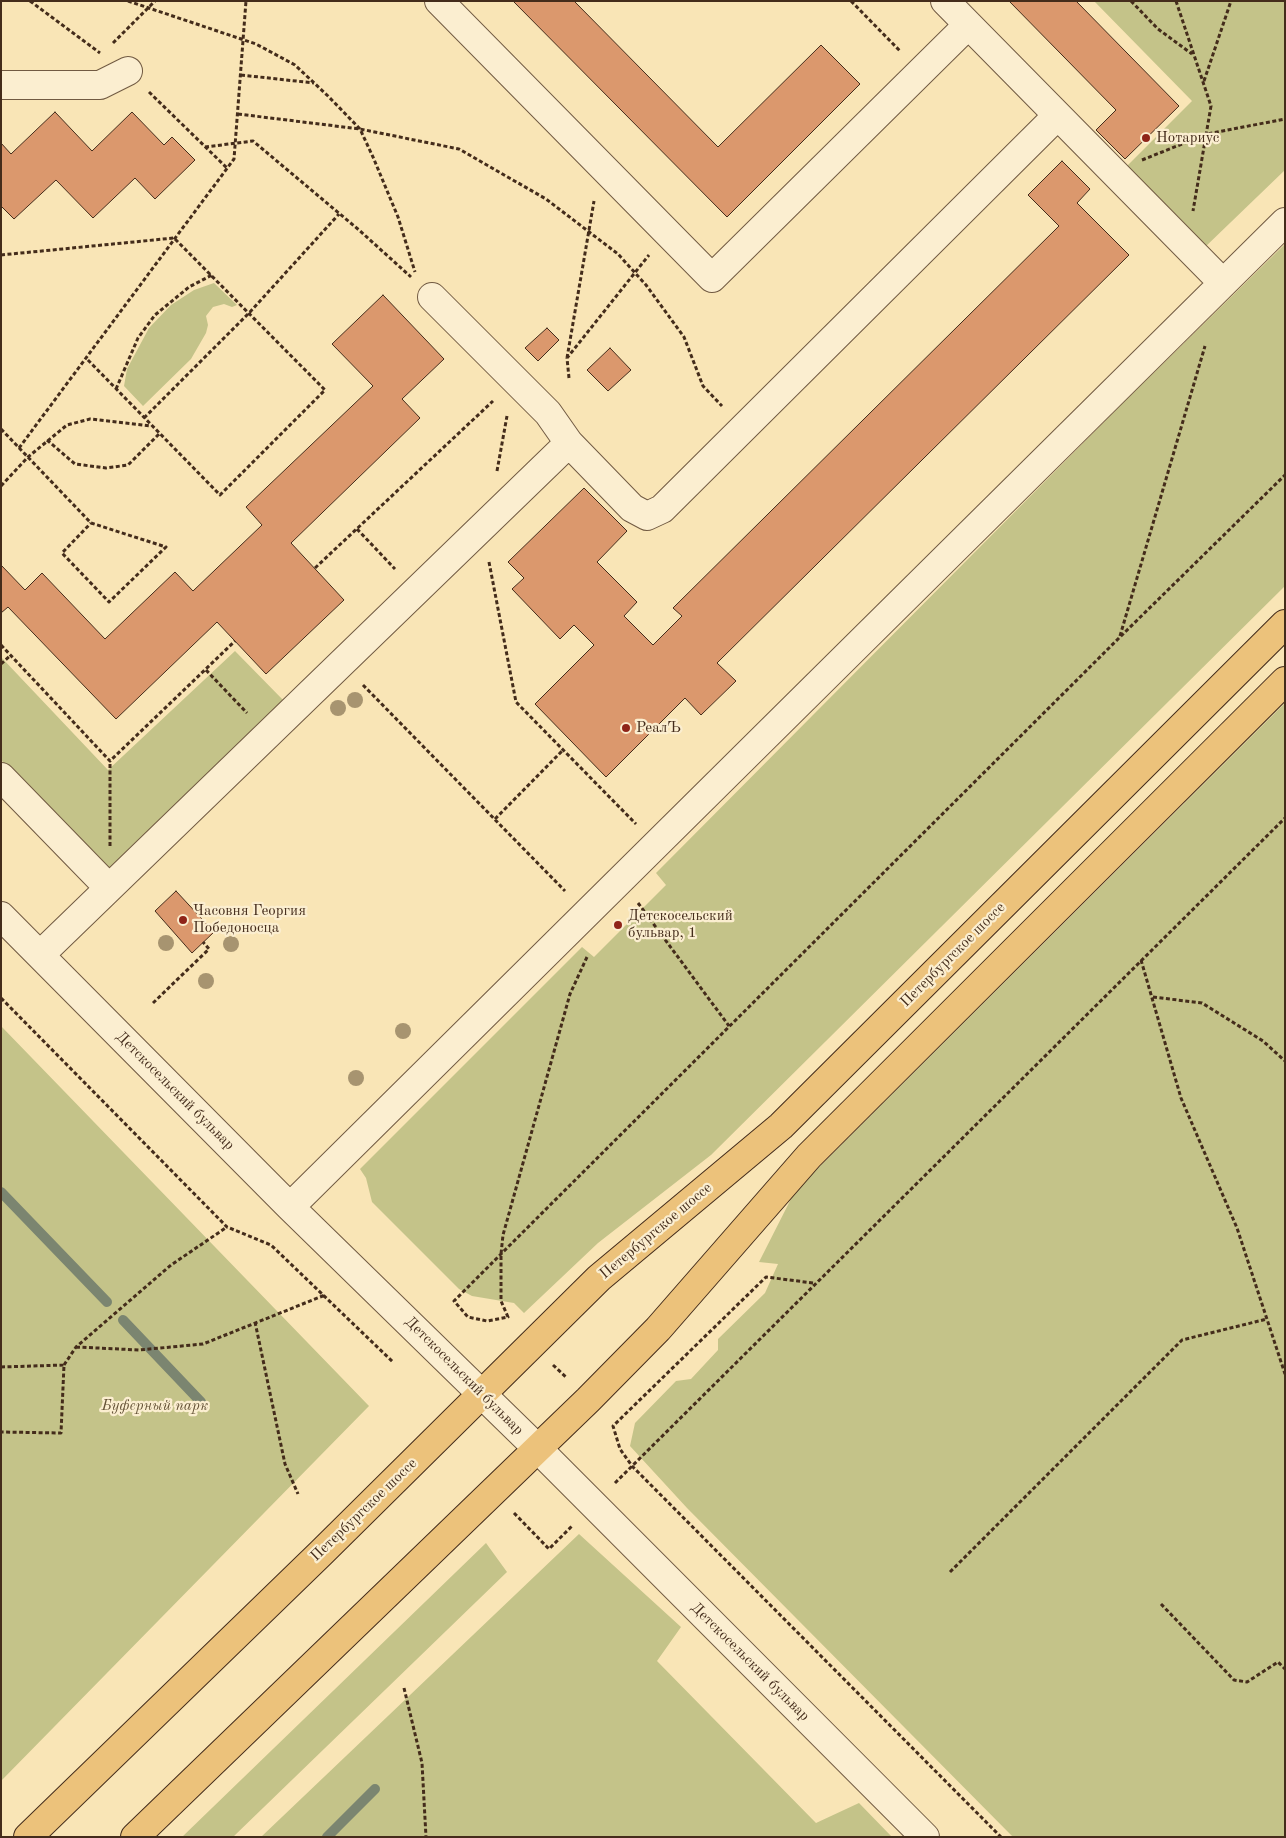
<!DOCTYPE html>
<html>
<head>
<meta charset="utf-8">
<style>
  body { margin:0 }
  #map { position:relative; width:1286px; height:1838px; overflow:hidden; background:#f9e5b6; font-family:"Old Standard TT",serif }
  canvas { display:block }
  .frame { position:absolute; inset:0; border:2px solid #442c1b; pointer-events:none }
</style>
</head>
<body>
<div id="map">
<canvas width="1286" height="1838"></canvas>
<div class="frame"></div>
</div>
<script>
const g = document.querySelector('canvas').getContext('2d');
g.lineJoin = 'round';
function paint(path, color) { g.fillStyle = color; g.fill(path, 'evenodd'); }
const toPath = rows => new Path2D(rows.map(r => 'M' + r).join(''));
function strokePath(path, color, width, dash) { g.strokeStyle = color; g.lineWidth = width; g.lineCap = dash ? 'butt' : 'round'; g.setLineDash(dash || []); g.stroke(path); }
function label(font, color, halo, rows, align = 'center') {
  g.font = font + ' "Old Standard TT",serif'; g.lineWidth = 4.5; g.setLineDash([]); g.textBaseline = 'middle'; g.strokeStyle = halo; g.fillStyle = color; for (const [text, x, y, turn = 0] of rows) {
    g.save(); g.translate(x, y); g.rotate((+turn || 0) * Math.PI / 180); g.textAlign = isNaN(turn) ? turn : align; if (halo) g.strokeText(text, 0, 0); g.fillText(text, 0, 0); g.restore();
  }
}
paint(toPath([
  [1094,1,1285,1,1285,170,1203,249,1126,167,1192,101],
  [1285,244,1285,586,711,1155,598,1243,524,1313,514,1303,472,1296,459,1289,372,1202,366,1178,360,1169,582,947,594,957,666,885,656,873,1122,404],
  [214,283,237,305,232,307,224,304,213,307,206,316,208,325,206,333,191,359,143,406,124,386,127,369,149,328,171,305,194,290],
  [235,651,285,702,111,875,1,760,1,657,108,770],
  [1285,703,1285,1837,1013,1837,687,1508,630,1446,635,1423,676,1381,691,1379,718,1350,718,1339,765,1293,778,1264,759,1262,795,1191],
  [1,1026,369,1406,1,1781],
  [579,1534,681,1627,657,1661,816,1823,859,1803,892,1837,261,1837],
  [486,1543,507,1572,233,1837,182,1837]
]), '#c4c389');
strokePath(toPath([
  [1,1192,107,1302],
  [123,1320,201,1402],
  [327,1837,375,1789]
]), '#7b8570', 10);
const building = toPath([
  [513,1,574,1,718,147,821,45,860,84,727,217,513,1],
  [1009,1,1076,1,1179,106,1125,159,1096,130,1116,110,1009,1],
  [55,112,92,151,132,112,164,145,172,137,195,160,155,199,135,178,93,218,56,180,14,219,1,206,1,143,11,154,55,112],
  [1062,161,1090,189,1077,203,1129,255,717,663,736,681,701,715,685,698,606,777,535,704,594,645,574,625,560,639,512,589,524,578,508,562,584,488,627,531,597,562,637,602,624,616,653,645,682,616,673,608,1059,226,1028,195,1062,161],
  [383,295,444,359,402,399,420,418,291,543,344,600,266,674,217,622,116,719,8,607,1,613,1,565,25,590,42,573,105,639,175,572,193,591,262,525,246,507,373,386,332,344,383,295],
  [547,328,559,340,538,361,525,348,547,328],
  [610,348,631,370,608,391,587,370,610,348],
  [176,891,214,932,192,953,155,911,176,891]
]);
paint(building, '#db986d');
strokePath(building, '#442c1b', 1);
const minor = toPath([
  [439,1,712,278,968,25],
  [945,1,1223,283],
  [1,85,100,85,128,71],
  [432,297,548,413,569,443,632,508,647,516,662,509,1057,116],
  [1,777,109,888],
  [1,916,290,1207,538,1449,925,1837],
  [40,955,569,443],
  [290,1207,1285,222]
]);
const major = toPath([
  [28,1837,321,1553,599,1278,781,1126,1285,624],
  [135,1837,588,1400,658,1329,809,1156,1285,681]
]);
strokePath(minor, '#715a42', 30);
strokePath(major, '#442c1b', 30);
strokePath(toPath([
  [30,1,100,53],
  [128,1,256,44,295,65,328,96,360,129,373,157,398,217,415,272],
  [851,1,900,51],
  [1131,1,1158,29,1192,54],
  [1176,1,1211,106,1193,211],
  [113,43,155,1],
  [241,75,314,83],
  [1204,81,1231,1],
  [149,92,227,168],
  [238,114,360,129,459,149,546,199,618,254,646,285,684,337,703,386,722,406],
  [205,147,253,141,359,230,411,277],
  [1142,160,1207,134,1285,119],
  [1,255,174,238,325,390,220,495,86,358],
  [567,358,594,201],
  [569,378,567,358,649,255],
  [116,389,138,338,155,315,189,287,212,275],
  [144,418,250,312,339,214],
  [1,429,91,523,166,547,109,602,62,553,91,523],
  [47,440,75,464,106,468,128,465,159,434],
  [19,448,234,159,246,1],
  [497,471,507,416],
  [1,486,28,457,67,425,90,419,151,426],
  [357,529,395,569],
  [489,562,516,702,636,824],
  [315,568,493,401],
  [1120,636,1205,346],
  [1,645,110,761,235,641],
  [1,664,11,655],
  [206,670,247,713],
  [363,685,565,891],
  [495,819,563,750],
  [110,846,110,761],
  [638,903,729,1026],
  [587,957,570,994,503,1235,501,1254,501,1301,508,1317,487,1321,468,1317,454,1301,501,1254,1119,638,1285,475],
  [1141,960,1181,1098,1237,1228,1285,1374],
  [1153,997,1202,1003,1263,1041,1285,1061],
  [1,998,227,1227,271,1245,393,1362],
  [153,1003,209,949,203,942],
  [813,1283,766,1277,613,1426,620,1449,632,1466,1001,1837],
  [255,1322,285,1464,298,1494],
  [76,1347,139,1350,203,1344,325,1295],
  [64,1365,76,1347,171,1265,227,1227],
  [553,1365,567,1378],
  [1,1367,64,1365,61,1433,1,1432],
  [615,1483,1285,818],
  [514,1513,549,1549,573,1525],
  [950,1572,1182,1340,1267,1319],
  [1161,1604,1234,1680,1247,1682,1278,1662,1285,1669],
  [404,1688,422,1763,426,1837]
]), '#442c1b', 3, [4, 2.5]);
strokePath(minor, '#fbeed0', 28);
strokePath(major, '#ecc27b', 28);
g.fillStyle = '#a79470';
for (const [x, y] of [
  [355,700],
  [338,708],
  [166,943],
  [231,944],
  [206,981],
  [403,1031],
  [356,1078]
]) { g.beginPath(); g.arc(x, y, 8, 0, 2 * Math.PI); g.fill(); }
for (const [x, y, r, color] of [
  [1146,138,5,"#8f2418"],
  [626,728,5,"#8f2418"],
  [183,920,5,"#8f2418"],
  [618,925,5,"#8f2418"]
]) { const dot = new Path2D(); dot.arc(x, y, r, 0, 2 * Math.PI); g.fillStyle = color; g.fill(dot); strokePath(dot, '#fbeed0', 2); }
label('15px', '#442c1b', '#fbeed0', [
  ["Нотариус",1156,138],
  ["РеалЪ",636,728],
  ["Часовня Георгия",193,911],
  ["Победоносца",193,928],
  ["Детскосельский",628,916],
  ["бульвар, 1",628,933]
], 'left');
label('15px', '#442c1b', '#fbeed0', [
  ["Петербургское шоссе",953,955,-45],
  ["Детскосельский бульвар",175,1091,45],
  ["Петербургское шоссе",656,1231,-40],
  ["Детскосельский бульвар",464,1376,45],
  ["Петербургское шоссе",364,1510,-44],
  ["Детскосельский бульвар",750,1662,45]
]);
label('italic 15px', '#645236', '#fbeed0', [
  ["Буферный парк",155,1406]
]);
</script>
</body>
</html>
